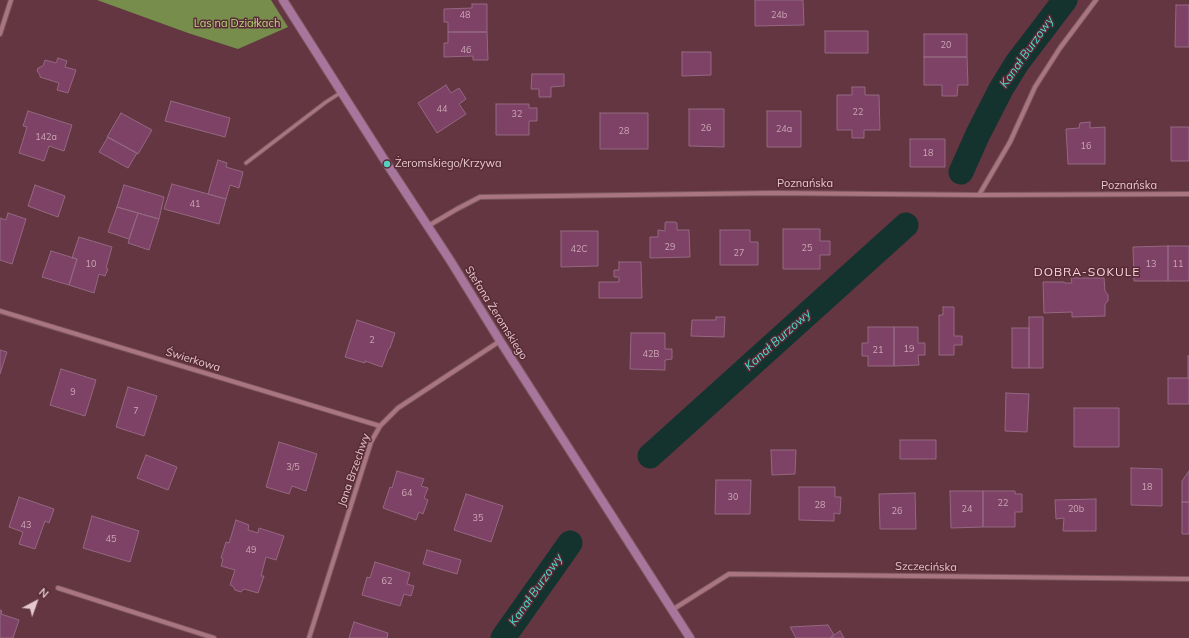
<!DOCTYPE html>
<html>
<head>
<meta charset="utf-8">
<style>
  body { margin:0 }
  #map { position:relative; width:1189px; height:638px; overflow:hidden; background:#633641; font-family:Mulish,sans-serif }
  canvas { display:block }
  .north { position:absolute; left:16px; top:582px; width:40px; height:40px; -webkit-text-stroke:3px #582b36; paint-order:stroke; rotate:41deg; font-size:11px; font-weight:700; line-height:16px; text-align:center; color:#e6c9ce }
  .north::after { content:''; display:block; margin:auto; width:14px; height:18px; background:#e6c9ce; clip-path:polygon(50% 0,100% 100%,50% 72%,0 100%) }
</style>
</head>
<body>
<div id="map">
<canvas width="1189" height="638"></canvas>
<div class="north">N</div>
</div>
<script>
const g = document.querySelector('canvas').getContext('2d');
g.lineJoin = 'round';
function paint(path, color) { g.fillStyle = color; g.fill(path, 'evenodd'); }
const toPath = rows => new Path2D(rows.map(r => 'M' + r).join(''));
function strokePath(path, color, width, dash) { g.strokeStyle = color; g.lineWidth = width; g.lineCap = dash ? 'butt' : 'round'; g.setLineDash(dash || []); g.stroke(path); }
function label(font, color, halo, rows, align = 'center') {
  g.font = font + ' Mulish,sans-serif'; g.lineWidth = 3; g.setLineDash([]); g.textBaseline = 'middle'; g.strokeStyle = halo; g.fillStyle = color; for (const [text, x, y, turn = 0] of rows) {
    g.save(); g.translate(x, y); g.rotate((+turn || 0) * Math.PI / 180); g.textAlign = isNaN(turn) ? turn : align; if (halo) g.strokeText(text, 0, 0); g.fillText(text, 0, 0); g.restore();
  }
}
paint(toPath([
  [97,0,271,0,288,27,238,49,188,33]
]), '#768d4c');
strokePath(toPath([
  [961,172,978,134,1001,89,1017,63,1065,0],
  [650,456,906,225],
  [503,638,570,543]
]), '#14332f', 25);
const building = toPath([
  [755,0,803,0,804,25,755,26,755,0],
  [472,4,487,4,487,32,448,32,448,22,444,22,444,9,472,8,472,4],
  [1176,5,1189,5,1189,47,1175,47,1176,5],
  [825,31,868,31,868,53,825,53,825,31],
  [448,32,487,32,488,60,473,60,473,56,444,57,444,43,448,43,448,32],
  [924,34,967,34,967,57,924,57,924,34],
  [682,52,711,52,711,75,682,76,682,52],
  [924,57,967,57,968,85,958,85,957,96,942,96,942,85,924,85,924,57],
  [58,58,67,61,65,67,76,70,68,93,57,90,59,83,40,77,40,75,37,71,38,68,43,66,45,60,56,63,58,58],
  [532,74,564,74,564,86,551,87,551,97,539,97,539,89,531,89,532,74],
  [446,85,451,93,459,88,466,99,459,104,466,114,437,133,418,103,446,85],
  [852,87,865,87,865,95,879,95,880,130,864,130,864,138,852,138,852,130,837,130,837,95,852,95,852,87],
  [171,101,230,118,225,137,165,121,171,101],
  [496,104,529,104,529,108,537,108,537,121,529,121,529,135,496,135,496,104],
  [689,109,724,109,724,147,689,146,689,109],
  [28,111,72,125,64,151,49,146,44,161,19,153,27,127,23,126,28,111],
  [767,111,801,111,801,147,767,147,767,111],
  [121,113,152,130,138,154,107,137,121,113],
  [600,113,648,113,648,149,600,149,600,113],
  [1090,122,1090,128,1105,127,1105,164,1068,164,1066,129,1079,128,1080,123,1090,122],
  [1171,127,1189,127,1189,161,1171,161,1171,127],
  [108,137,137,153,128,168,99,152,108,137],
  [910,139,945,139,945,167,910,167,910,139],
  [218,160,227,163,226,167,243,172,239,188,230,185,226,199,208,194,218,160],
  [172,184,226,199,219,224,164,209,172,184],
  [35,185,65,196,58,217,28,206,35,185],
  [124,185,164,197,159,219,117,207,124,185],
  [117,207,138,213,129,239,108,232,117,207],
  [8,213,26,219,12,264,0,260,0,218,6,220,8,213],
  [138,213,159,219,149,250,128,243,138,213],
  [666,222,675,222,677,223,677,230,689,230,690,257,650,258,650,237,658,237,658,230,665,231,665,223,666,222],
  [783,229,820,229,820,241,830,241,830,255,820,255,820,269,783,269,783,229],
  [720,230,750,230,750,242,758,242,758,265,720,265,720,230],
  [561,231,598,231,598,266,561,267,561,231],
  [79,237,112,247,106,268,108,269,105,276,99,274,94,293,69,285,77,259,72,258,79,237],
  [1168,246,1189,246,1189,281,1168,281,1168,246],
  [1168,246,1168,281,1134,281,1133,247,1168,246],
  [51,251,77,259,69,285,42,277,51,251],
  [619,262,641,262,642,298,599,298,599,282,619,282,619,277,614,277,614,270,619,270,619,262],
  [1071,278,1104,278,1105,291,1108,295,1108,301,1105,304,1105,316,1072,317,1072,312,1044,313,1043,282,1064,282,1065,283,1072,283,1071,278],
  [943,307,954,307,954,336,962,336,962,345,954,345,954,355,939,355,939,315,943,315,943,307],
  [716,317,725,317,724,337,691,336,692,320,716,320,716,317],
  [1029,317,1043,317,1043,368,1029,368,1029,317],
  [357,320,395,333,390,348,389,348,382,367,365,361,365,363,345,357,357,320],
  [868,327,894,327,894,366,868,366,868,356,862,356,862,343,868,343,868,327],
  [894,327,918,327,918,343,925,343,925,355,918,355,919,365,894,366,894,327],
  [1012,328,1029,328,1029,368,1012,368,1012,328],
  [631,333,665,333,665,349,672,349,672,359,665,360,665,370,630,369,631,333],
  [0,350,7,352,0,374,0,350],
  [1188,356,1189,356,1189,378,1188,378,1188,356],
  [61,369,96,380,85,416,50,405,61,369],
  [1168,378,1189,378,1189,404,1168,404,1168,378],
  [128,387,157,396,144,436,116,427,128,387],
  [1006,393,1029,394,1027,432,1005,431,1006,393],
  [1074,408,1119,408,1119,447,1074,447,1074,408],
  [900,440,936,440,936,459,900,459,900,440],
  [279,442,317,454,306,491,292,486,289,494,266,487,279,442],
  [771,450,796,450,795,474,772,475,771,450],
  [146,455,177,467,168,490,137,478,146,455],
  [1131,468,1162,469,1162,506,1131,505,1131,468],
  [397,471,424,479,421,486,428,488,424,498,428,500,423,514,419,512,416,520,383,508,390,487,392,488,397,471],
  [1189,471,1189,502,1182,502,1182,481,1189,471],
  [716,480,751,480,750,514,715,514,716,480],
  [799,487,835,487,835,497,841,497,840,514,834,513,834,521,799,520,799,487],
  [950,491,983,491,983,527,951,528,950,491],
  [983,491,1015,491,1015,494,1022,494,1022,512,1015,512,1015,527,983,527,983,491],
  [915,493,916,529,880,529,879,494,915,493],
  [466,494,503,506,491,542,454,530,466,494],
  [19,497,54,509,49,523,45,521,35,549,19,544,23,532,9,527,19,497],
  [1096,499,1096,531,1063,531,1064,518,1056,519,1055,500,1096,499],
  [1182,502,1189,502,1189,534,1182,534,1182,502],
  [92,516,139,531,130,562,83,548,92,516],
  [236,520,249,525,248,530,258,533,259,528,284,536,276,560,266,557,261,576,264,576,258,593,244,589,241,592,235,590,233,586,230,585,235,570,221,566,223,559,221,558,226,542,229,543,236,520],
  [427,550,461,560,457,574,423,564,427,550],
  [375,562,410,573,407,584,414,586,411,596,404,594,400,606,362,595,367,577,370,578,375,562],
  [0,610,2,611,1,614,19,620,13,638,0,638,0,610],
  [354,622,388,633,387,638,349,638,354,622],
  [828,625,834,635,830,638,796,638,790,627,828,625],
  [840,631,844,638,830,638,834,635,840,631]
]);
paint(building, '#7e4266');
strokePath(building, '#946881', 1);
const lane = toPath([
  [246,163,326,102,340,93]
]);
const street = toPath([
  [0,34,11,0],
  [979,195,1010,142,1035,87,1060,48,1096,0],
  [428,226,457,209,480,197,773,193,979,195,1189,194],
  [0,311,380,426],
  [58,588,214,638],
  [672,610,729,574,1189,579],
  [309,638,371,442,380,426,398,408,500,341]
]);
const secondary = toPath([
  [283,0,387,164,450,260,500,341,690,638]
]);
strokePath(lane, '#7c5760', 5);
strokePath(street, '#7c5760', 6);
strokePath(secondary, '#7c5760', 10);
strokePath(lane, '#a87580', 3);
strokePath(street, '#a87580', 4);
strokePath(secondary, '#a8769c', 8);
for (const [x, y, r, color] of [
  [387,164,4,"#58cec0"]
]) { const dot = new Path2D(); dot.arc(x, y, r, 0, 2 * Math.PI); g.fillStyle = color; g.fill(dot); strokePath(dot, '#582b36', 1.5); }
label('9px', '#cca7b4', null, [
  ["48",465,15],
  ["24b",779,15],
  ["20",946,45],
  ["46",466,50],
  ["44",442,109],
  ["22",858,112],
  ["32",517,114],
  ["26",706,128],
  ["24a",784,129],
  ["28",624,131],
  ["142a",46,137],
  ["16",1086,146],
  ["18",928,153],
  ["41",195,204],
  ["29",670,247],
  ["25",807,248],
  ["42C",579,249],
  ["27",739,253],
  ["10",91,264],
  ["13",1151,264],
  ["11",1178,264],
  ["2",372,340],
  ["19",909,349],
  ["21",878,350],
  ["42B",651,354],
  ["9",73,392],
  ["7",136,411],
  ["3/5",293,467],
  ["18",1147,487],
  ["64",407,493],
  ["30",733,497],
  ["22",1003,503],
  ["28",820,505],
  ["24",967,509],
  ["20b",1076,509],
  ["26",897,511],
  ["35",478,518],
  ["43",26,525],
  ["45",111,539],
  ["49",251,550],
  ["62",387,581]
]);
label('11px', '#bada7d', '#582b36', [
  ["Las na Działkach",237,24]
]);
label('11px', '#e6c9ce', '#582b36', [
  ["Żeromskiego/Krzywa",395,164]
], 'left');
label('11px', '#e6c9ce', '#582b36', [
  ["Poznańska",805,184],
  ["Poznańska",1129,186],
  ["Stefana Żeromskiego",496,313,58],
  ["Świerkowa",193,360,17],
  ["Jana Brzechwy",354,470,-71],
  ["Szczecińska",926,567,1]
]);
label('italic 12px', '#4bddcd', '#582b36', [
  ["Kanał Burzowy",1027,52,-55],
  ["Kanał Burzowy",778,340,-42],
  ["Kanał Burzowy",536,590,-55]
]);
g.letterSpacing = '1px';
label('12px', '#fad7de', '#582b36', [
  ["DOBRA-SOKULE",1087,272]
]);
g.letterSpacing = '0px';
</script>
</body>
</html>
